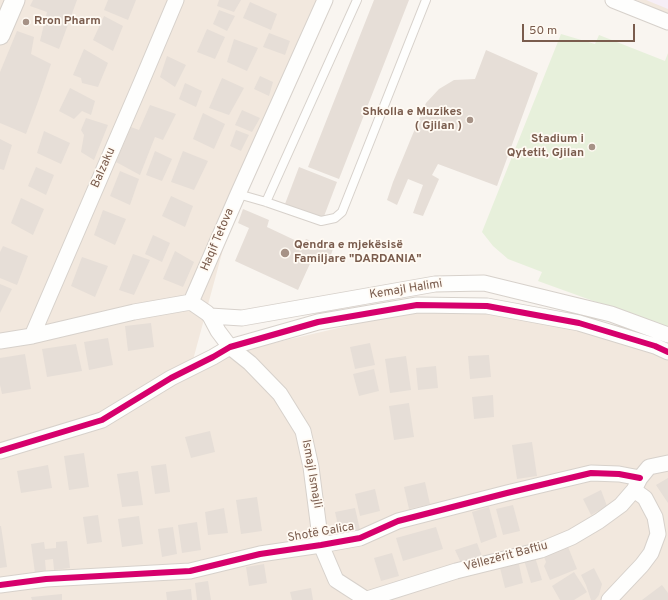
<!DOCTYPE html>
<html>
<head>
<meta charset="utf-8">
<style>
  body { margin:0 }
  #map { position:relative; width:668px; height:600px; overflow:hidden; background:#f9f5f0; font-family:Overpass,sans-serif }
  canvas { display:block }
  .scale { position:absolute; left:522px; top:24px; width:113px; height:18px; box-sizing:border-box; border:2px solid #7a5c4d; border-top:0; padding-left:5px; font-size:12px; line-height:14px; white-space:nowrap; color:#7a5c4d; -webkit-text-stroke:3px #fffaf3; paint-order:stroke }
</style>
</head>
<body>
<div id="map">
<canvas width="668" height="600"></canvas>
<div class="scale">50 m</div>
</div>
<script>
const g = document.querySelector('canvas').getContext('2d');
g.lineJoin = 'round';
function paint(path, color) { g.fillStyle = color; g.fill(path, 'evenodd'); }
const toPath = rows => new Path2D(rows.map(r => 'M' + r).join(''));
function strokePath(path, color, width, dash) { g.strokeStyle = color; g.lineWidth = width; g.lineCap = dash ? 'butt' : 'round'; g.setLineDash(dash || []); g.stroke(path); }
function label(font, color, halo, rows, align = 'center') {
  g.font = font + ' Overpass,sans-serif'; g.lineWidth = 3.5; g.setLineDash([]); g.textBaseline = 'middle'; g.strokeStyle = halo; g.fillStyle = color; for (const [text, x, y, turn = 0] of rows) {
    g.save(); g.translate(x, y); g.rotate((+turn || 0) * Math.PI / 180); g.textAlign = isNaN(turn) ? turn : align; if (halo) g.strokeText(text, 0, 0); g.fillText(text, 0, 0); g.restore();
  }
}
paint(toPath([
  [0,0,319,0,238,194,190,371,213,357,347,326,417,308,488,309,571,324,668,358,668,600,0,600],
  [636,0,668,0,668,14]
]), '#f2e8de');
paint(toPath([
  [646,0,668,0,668,9]
]), '#f6eef6');
paint(toPath([
  [561,34,595,44,599,35,665,61,668,53,668,328,538,281,542,272,508,259,493,246,482,232]
]), '#e7f0db');
paint(toPath([
  [33,0,77,0,59,49,40,41,47,12,30,6],
  [108,0,136,0,128,20,104,10],
  [219,0,241,0,234,12,217,6],
  [374,0,409,0,339,179,308,167],
  [250,2,277,14,271,30,243,18],
  [219,10,235,16,227,31,213,24],
  [104,16,123,26,113,51,93,40],
  [207,29,225,37,215,59,197,52],
  [17,31,34,37,31,54,51,64,39,99,26,134,0,123,0,72],
  [269,33,290,41,285,55,263,47],
  [234,39,258,48,247,71,227,62],
  [84,49,108,63,98,87,82,83,81,78,73,75],
  [486,50,538,73,497,186,438,164,432,175,439,179,423,216,413,213,423,185,408,179,397,205,387,200,393,182,412,136,426,103,439,89,454,80,475,79],
  [167,56,186,65,175,87,160,77],
  [260,76,273,82,269,96,254,89],
  [222,78,244,88,229,115,209,108],
  [185,83,202,91,196,107,179,99],
  [70,88,95,101,91,115,82,111,74,119,59,111],
  [150,105,176,114,163,140,155,137,140,175,116,162,131,127,139,130],
  [242,110,260,118,252,132,235,125],
  [203,113,225,124,214,149,193,139],
  [86,118,108,125,94,160,81,152,84,135,81,130],
  [236,130,249,135,241,151,230,146],
  [44,131,70,143,61,164,37,153],
  [0,139,12,145,4,170,0,169],
  [155,151,172,159,162,181,146,175],
  [183,151,208,161,194,190,171,182],
  [36,167,54,175,46,195,28,186],
  [299,167,337,182,323,219,285,204],
  [120,171,139,179,130,205,110,196],
  [171,196,193,206,185,227,162,216],
  [21,198,44,209,33,235,11,223],
  [243,209,269,220,267,227,303,244,306,239,333,249,328,263,313,257,298,290,235,261,249,228,238,223],
  [103,210,126,219,115,245,94,235],
  [153,235,170,243,162,262,145,254],
  [3,246,28,256,17,285,0,278,0,252],
  [175,251,194,262,183,287,163,279],
  [133,254,150,260,134,295,119,290],
  [82,257,108,266,95,297,71,286],
  [0,284,12,289,0,313],
  [151,323,154,347,128,351,125,326],
  [108,338,113,365,89,370,84,342],
  [370,343,375,365,355,369,350,347],
  [76,344,82,371,47,377,42,349],
  [25,354,31,389,2,394,0,385,0,358],
  [489,355,491,377,470,379,468,356],
  [406,356,411,390,390,393,385,359],
  [436,366,438,388,418,390,416,368],
  [374,369,379,391,359,396,353,374],
  [493,395,494,417,474,419,472,397],
  [409,403,414,437,394,440,389,406],
  [210,431,215,452,191,458,185,437],
  [532,442,537,476,517,479,512,445],
  [84,453,89,487,69,490,64,456],
  [166,464,170,492,155,494,151,466],
  [48,465,52,488,21,493,17,471],
  [138,471,143,505,122,507,117,474],
  [668,478,668,503,656,485],
  [425,482,430,504,409,509,404,487],
  [375,489,380,511,360,516,355,494],
  [601,490,607,506,591,515,583,499],
  [257,497,262,531,241,534,236,500],
  [513,505,520,531,503,535,496,509],
  [489,507,497,537,481,543,472,512],
  [224,508,228,533,208,535,205,512],
  [355,508,360,530,340,534,335,512],
  [98,515,102,542,87,544,83,517],
  [139,516,143,544,122,547,118,519],
  [197,522,201,550,182,553,178,525],
  [0,526,1,526,7,567,0,568],
  [173,527,177,554,162,557,158,529],
  [436,527,443,549,403,561,396,538],
  [67,541,70,568,54,570,53,559,45,560,46,572,35,573,31,544,44,542,45,549,56,548,56,542],
  [566,542,577,569,550,580,544,566,546,562,542,551],
  [477,543,483,559,462,565,455,550],
  [392,553,399,576,381,581,374,558],
  [535,557,542,580,531,583,524,560],
  [518,560,523,583,505,588,499,564],
  [264,564,267,583,249,586,246,567],
  [594,568,602,584,599,595,595,600,591,600,586,585,581,575],
  [574,572,587,592,574,600,560,600,552,586],
  [208,581,211,600,197,600,195,583],
  [662,585,668,593,668,600,642,600],
  [311,588,313,600,292,600,290,592],
  [191,589,192,600,167,600,166,592],
  [62,594,62,600,32,600,31,597]
]), '#e6ded7');
const service = toPath([
  [238,194,266,202,321,221,335,218,342,212,426,0],
  [266,202,357,0]
]);
const minor = toPath([
  [613,0,668,22],
  [191,302,207,313,210,316,218,331,230,347,250,363,280,394,303,431,311,467,321,545,336,580,367,600],
  [191,302,238,194,325,0],
  [210,316,242,318,435,284,484,283,529,294,611,314,668,335],
  [32,336,141,83,176,0],
  [0,341,32,336,134,312,191,302],
  [0,451,102,420,171,378,213,357,230,347,318,322,417,305,487,306,579,323,655,346,668,352],
  [0,585,46,579,190,571,260,554,321,545,360,538,398,521,507,493,591,473,619,474,640,478],
  [364,600,456,571,541,550,572,537,599,521,621,505,634,490,640,478,649,467,668,463],
  [609,600,642,565,651,553,658,534,655,517,645,498,634,490]
]);
const tertiary = toPath([
  [0,35,15,0]
]);
strokePath(service, '#d7d1cb', 10);
strokePath(minor, '#d7d1cb', 17);
strokePath(tertiary, '#d7d1cb', 21);
strokePath(service, '#fefefd', 8);
strokePath(minor, '#fefefd', 15);
strokePath(tertiary, '#fefefd', 19);
strokePath(toPath([
  [0,451,102,420,171,378,213,357,230,347,318,322,417,305,487,306,579,323,655,346,668,352],
  [0,585,46,579,190,571,260,554,321,545,360,538,398,521,507,493,591,473,619,474,640,478]
]), '#d6006c', 6);
for (const [x, y, r, color] of [
  [26,22,4,"#a69286"],
  [470,120,4,"#a69286"],
  [592,147,4,"#a69286"],
  [285,253,5,"#a69286"]
]) { const dot = new Path2D(); dot.arc(x, y, r, 0, 2 * Math.PI); g.fillStyle = color; g.fill(dot); strokePath(dot, '#fffaf3', 1.5); }
label('bold 12px', '#7a5c4d', '#fffaf3', [
  ["Rron Pharm",34,22],
  ["Shkolla e Muzikes",462,113,"right"],
  ["( Gjilan )",462,127,"right"],
  ["Stadium i",584,140,"right"],
  ["Qytetit, Gjilan",584,154,"right"],
  ["Qendra e mjekësisë",294,246],
  ["Familjare \"DARDANIA\"",294,260]
], 'left');
label('12px', '#7a5c4d', '#fffaf3', [
  ["Balzaku",104,168,-66],
  ["Haqif Tetova",218,240,-67],
  ["Kemajl Halimi",406,290,-9],
  ["Ismajl Ismajli",311,474,80],
  ["Shotë Galica",321,533,-10],
  ["Vëllezërit Baftiu",506,557,-15]
]);
</script>
</body>
</html>
